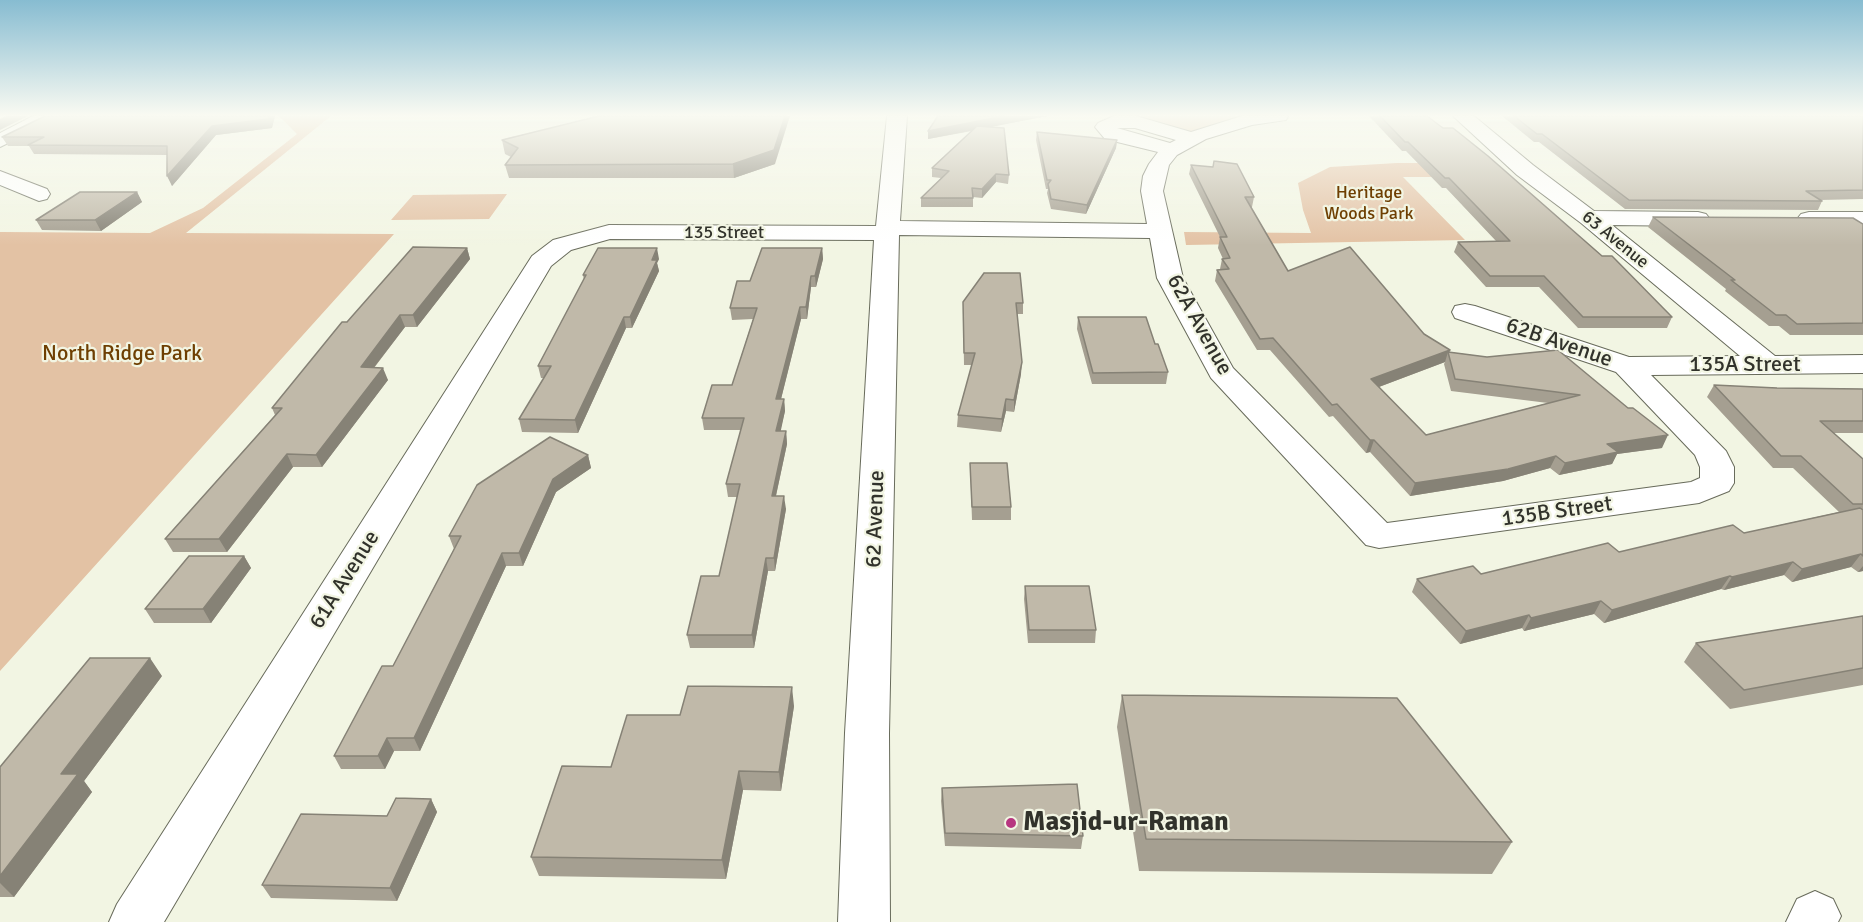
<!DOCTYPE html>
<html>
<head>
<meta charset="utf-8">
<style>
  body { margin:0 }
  canvas { display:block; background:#f2f5e3 }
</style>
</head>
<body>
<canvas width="1863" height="922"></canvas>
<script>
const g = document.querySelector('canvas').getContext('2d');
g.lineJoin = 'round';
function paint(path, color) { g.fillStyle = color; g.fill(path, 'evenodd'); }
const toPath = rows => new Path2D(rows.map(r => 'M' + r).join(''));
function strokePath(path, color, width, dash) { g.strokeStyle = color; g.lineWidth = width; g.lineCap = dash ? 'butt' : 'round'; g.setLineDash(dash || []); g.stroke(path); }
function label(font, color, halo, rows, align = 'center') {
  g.font = font + ' Signika,sans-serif'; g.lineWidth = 4.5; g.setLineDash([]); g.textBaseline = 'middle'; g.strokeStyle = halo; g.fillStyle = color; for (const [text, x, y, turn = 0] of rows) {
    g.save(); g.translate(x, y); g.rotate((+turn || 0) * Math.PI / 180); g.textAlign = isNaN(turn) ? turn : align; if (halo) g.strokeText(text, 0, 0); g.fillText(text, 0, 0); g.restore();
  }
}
paint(toPath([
  [279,116,331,116,186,233,394,234,0,671,0,232,150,233,203,208,297,134],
  [1142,116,1254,116,1189,136,1146,121],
  [1397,163,1492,163,1507,177,1403,177,1465,240,1186,245,1184,232,1311,233,1303,210,1298,183,1330,167],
  [507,194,489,219,391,220,413,195]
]), '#e3c2a4');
const street = toPath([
  [33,116,57,116,55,120,0,147,0,133,33,116],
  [887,116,907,116,900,221,1147,224,1141,191,1143,176,1149,164,1158,152,1105,139,1095,127,1098,123,1114,116,1136,116,1191,132,1242,116,1288,116,1286,120,1252,125,1206,139,1177,155,1169,165,1163,191,1183,278,1233,368,1387,523,1691,482,1700,478,1700,467,1695,455,1616,372,1455,318,1452,312,1455,306,1465,304,1475,306,1629,357,1740,356,1581,223,1517,175,1453,116,1474,116,1533,165,1594,211,1698,212,1706,214,1710,219,1706,224,1698,226,1612,225,1775,356,1863,355,1863,373,1651,375,1726,451,1734,467,1734,483,1729,491,1699,503,1379,548,1366,545,1211,378,1157,278,1150,238,899,235,889,733,890,922,838,922,845,733,874,240,610,239,571,250,551,266,164,922,109,922,117,904,532,256,553,240,609,225,876,226,887,116],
  [1117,128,1135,128,1176,140,1170,143,1117,128],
  [0,171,47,189,50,194,47,199,39,201,0,185,0,171],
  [1809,212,1863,212,1863,226,1801,224,1797,219,1801,214,1809,212],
  [1815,891,1833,899,1841,916,1838,922,1786,922,1797,899,1815,891]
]);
strokePath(street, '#686b5b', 2);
paint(street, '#fff');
paint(toPath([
  [45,116,275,116,272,128,216,135,172,186,167,155,34,154,29,146,8,146,2,137],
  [938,116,1047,116,991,127,1009,175,1008,184,996,182,982,198,973,197,973,207,921,207,921,198,941,178,932,177,932,168,972,131,928,139],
  [1369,116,1427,116,1672,317,1667,328,1578,328,1539,287,1486,287,1454,252,1458,242,1496,241,1446,188,1442,188,1406,151,1402,151],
  [1502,116,1863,116,1863,199,1820,200,1822,201,1818,210,1625,209,1539,142,1534,142],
  [1037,132,1117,140,1116,148,1086,214,1051,209,1047,193,1048,189,1046,189,1036,140],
  [502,140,775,164,734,178,509,178,505,165,511,157,505,154],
  [1191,165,1254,197,1252,207,1251,207,1288,271,1424,334,1450,350,1449,352,1487,357,1558,350,1662,448,1617,454,1612,464,1559,475,1550,468,1503,481,1410,496,1370,452,1366,453,1333,416,1329,417,1270,350,1257,350,1215,281,1217,270,1220,269,1222,259,1223,259,1218,248,1220,237,1189,174],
  [1445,362,1444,364,1451,391,1548,403,1426,435,1379,387],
  [137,192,142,202,101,231,42,230,36,220],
  [1653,217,1863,224,1863,335,1790,335,1779,326,1769,326,1725,291,1726,289,1648,227],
  [467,248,470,259,417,327,405,327,374,368,388,380,322,467,293,467,227,552,173,552,165,539,275,415,272,408,347,322],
  [822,248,823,259,816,287,811,287,807,319,801,319,781,399,784,399,785,411,780,431,786,431,787,444,776,496,786,509,775,571,768,571,754,648,690,648,687,635,719,576,737,497,728,497,726,484,741,430,704,430,702,418,732,385,753,319,732,320,730,308,750,281],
  [659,259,657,263,659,271,632,328,626,328,578,433,522,432,519,419,544,378,541,378,538,366,584,280,583,275],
  [963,302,1023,303,1023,314,1017,314,1021,374,1014,412,1006,411,1001,432,957,427,958,415,972,365,964,365],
  [1078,317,1155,344,1168,372,1166,384,1092,384,1077,329],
  [1714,385,1777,388,1863,389,1863,433,1834,433,1863,459,1863,571,1858,572,1851,567,1792,582,1784,575,1724,590,1721,589,1604,623,1594,614,1524,631,1522,628,1460,644,1412,592,1417,579,1481,574,1744,533,1839,512,1793,468,1773,468,1707,397],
  [588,455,591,468,556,492,523,566,506,566,420,751,394,751,385,769,341,769,334,756,393,666,454,549,449,536],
  [970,463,1011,507,1011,520,972,520],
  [244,556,251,568,211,623,154,623,145,609],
  [1025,586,1096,630,1095,643,1028,643,1024,599],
  [1863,616,1863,685,1730,709,1684,662,1696,643],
  [162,676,84,781,92,792,14,897,0,897,0,767],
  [1122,695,1512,842,1492,874,1139,871,1117,727],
  [794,706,781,791,743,790,726,879,539,876,531,857,611,767,680,715],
  [942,788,1083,836,1081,849,945,846,941,801],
  [431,799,437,812,397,901,271,898,262,885,387,816]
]), '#a59f91');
paint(toPath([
  [6,116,28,116,0,130,0,119],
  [269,116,275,116,272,128,216,135,172,186,167,176,212,126],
  [785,116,790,116,775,164,734,178,733,164],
  [1004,116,1047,116,928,139,928,131],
  [1117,140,1116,148,1086,214,1087,205],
  [996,174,996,182,982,198,982,189],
  [137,192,142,202,101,231,95,220],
  [467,248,470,259,417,327,413,315],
  [657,248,659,259,657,263,659,271,632,328,630,317],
  [822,248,823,259,816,287,815,276],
  [811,276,811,287,807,319,806,307],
  [800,307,801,319,778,411,776,399],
  [400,315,405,327,365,379,361,367],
  [624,317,626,328,578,433,575,420],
  [1450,350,1449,354,1448,352,1445,362,1368,391,1371,379],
  [1022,362,1021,374,1014,412,1014,400],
  [383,368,388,380,322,467,316,455],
  [784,399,785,411,778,444,776,431],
  [1006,399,1006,411,1001,432,1002,419],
  [786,431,787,444,773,509,772,496],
  [1668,435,1662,448,1617,454,1612,464,1559,475,1565,463,1607,444],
  [1370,440,1374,440,1370,452,1366,453],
  [287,454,293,467,227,552,219,539],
  [588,455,591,468,556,492,523,566,519,553,553,479],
  [1556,456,1550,468,1503,481,1410,496,1415,483],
  [784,496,786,509,775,571,774,558],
  [502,553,506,566,420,751,414,738],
  [1861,554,1851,567,1792,582,1802,569],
  [244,556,251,568,211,623,203,609],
  [766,558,768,571,754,648,752,635],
  [1793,562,1784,575,1724,590,1732,577],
  [1863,566,1863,571,1858,572],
  [1730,576,1721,589,1604,623,1612,610],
  [1601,601,1594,614,1524,631,1531,618],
  [1529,615,1522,628,1460,644,1466,631],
  [150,658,162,676,84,781,92,792,14,897,0,883,0,876,61,774],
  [792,687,794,706,781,791,779,772],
  [387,738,394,751,385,769,378,756],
  [739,771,743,790,726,879,722,860],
  [431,799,437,812,397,901,390,888]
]), '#868276');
const building = toPath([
  [45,116,269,116,268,119,212,126,167,176,167,146,28,145,44,137,2,137,45,116],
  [599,116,785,116,774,150,733,164,505,165,518,148,502,140,599,116],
  [938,116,1004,116,928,131,938,116],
  [1380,116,1427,116,1443,128,1453,128,1488,156,1602,256,1612,256,1672,317,1583,317,1544,276,1490,276,1458,242,1510,241,1449,178,1445,178,1408,142,1405,142,1380,116],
  [1514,116,1863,116,1863,190,1806,191,1822,201,1629,200,1542,134,1537,134,1514,116],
  [977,126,1004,128,1009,175,996,174,982,189,972,188,973,198,921,198,949,171,932,168,977,126],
  [1037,132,1117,140,1087,205,1051,199,1048,184,1051,180,1047,180,1037,132],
  [1214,161,1237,164,1254,197,1245,197,1288,271,1350,247,1424,334,1450,350,1371,379,1426,435,1580,395,1455,379,1448,352,1487,357,1558,350,1628,408,1633,408,1668,435,1607,444,1618,452,1565,463,1556,456,1508,469,1415,483,1374,440,1370,440,1337,404,1332,405,1273,338,1260,339,1217,270,1229,269,1222,259,1230,258,1220,237,1227,237,1191,165,1213,167,1214,161],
  [80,192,137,192,95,220,36,220,80,192],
  [1653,217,1853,218,1863,224,1863,323,1797,324,1786,315,1776,315,1731,280,1735,280,1653,217],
  [413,247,467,248,413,315,400,315,361,367,383,368,316,455,287,454,219,539,165,539,282,408,272,408,342,322,347,322,413,247],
  [598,248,657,248,652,260,657,260,630,317,624,317,575,420,519,419,551,366,538,366,586,275,583,275,598,248],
  [762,248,822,248,815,276,811,276,806,307,800,307,776,399,784,399,776,431,786,431,772,496,784,496,774,558,766,558,752,635,687,635,701,576,719,576,740,484,726,484,744,418,702,418,712,385,732,385,757,308,730,308,737,281,750,281,762,248],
  [984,273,1020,273,1023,303,1016,303,1022,362,1014,400,1006,399,1002,419,958,415,975,353,964,353,963,302,984,273],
  [1078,317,1146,317,1155,344,1158,344,1168,372,1093,373,1078,317],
  [1714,385,1777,388,1863,389,1863,421,1820,421,1863,459,1863,504,1853,504,1801,456,1781,456,1714,385],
  [550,437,588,455,553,479,519,553,502,553,414,738,387,738,378,756,334,756,382,666,393,666,461,536,449,536,477,485,550,437],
  [970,463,1007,463,1011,507,972,507,970,463],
  [1860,508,1863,510,1863,556,1861,554,1802,569,1793,562,1732,577,1730,576,1612,610,1601,601,1531,618,1529,615,1466,631,1417,579,1473,566,1481,574,1608,543,1619,552,1733,525,1744,533,1860,508],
  [189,556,244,556,203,609,145,609,189,556],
  [1025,586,1089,586,1096,630,1029,630,1025,586],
  [1863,616,1863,668,1744,690,1696,643,1863,616],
  [90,658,150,658,61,774,78,774,0,876,0,767,90,658],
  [688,686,792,687,779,772,739,771,722,860,531,857,562,766,611,767,627,715,680,715,688,686],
  [1122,695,1397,698,1512,842,1146,839,1122,695],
  [1077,784,1083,836,945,833,942,788,1077,784],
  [396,798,431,799,390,888,262,885,301,814,387,816,396,798]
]);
paint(building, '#c0b9a9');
strokePath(building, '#868276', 1.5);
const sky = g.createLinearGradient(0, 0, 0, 245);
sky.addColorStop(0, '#87bcd1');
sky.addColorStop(0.47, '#f9faf2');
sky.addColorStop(1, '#f9faf200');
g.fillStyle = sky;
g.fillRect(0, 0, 1863, 245);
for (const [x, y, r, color] of [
  [1011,823,6,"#b73680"]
]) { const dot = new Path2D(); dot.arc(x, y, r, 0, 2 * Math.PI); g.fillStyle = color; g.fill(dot); strokePath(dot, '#f2f5e3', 2); }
label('18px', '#6e3f02', '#f2f5e3', [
  ["Heritage",1369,193],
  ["Woods Park",1369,214]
]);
label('18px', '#31322b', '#f2f5e3', [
  ["135 Street",724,233],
  ["63 Avenue",1615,240,39]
]);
label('22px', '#31322b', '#f2f5e3', [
  ["62A Avenue",1199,325,61],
  ["62B Avenue",1559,343,19],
  ["135A Street",1745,365],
  ["135B Street",1557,512,-8],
  ["62 Avenue",876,519,-88],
  ["61A Avenue",345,580,-58]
]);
label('22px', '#6e3f02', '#f2f5e3', [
  ["North Ridge Park",122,354]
]);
label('bold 27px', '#31322b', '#f2f5e3', [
  ["Masjid-ur-Raman",1023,823]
], 'left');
</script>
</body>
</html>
